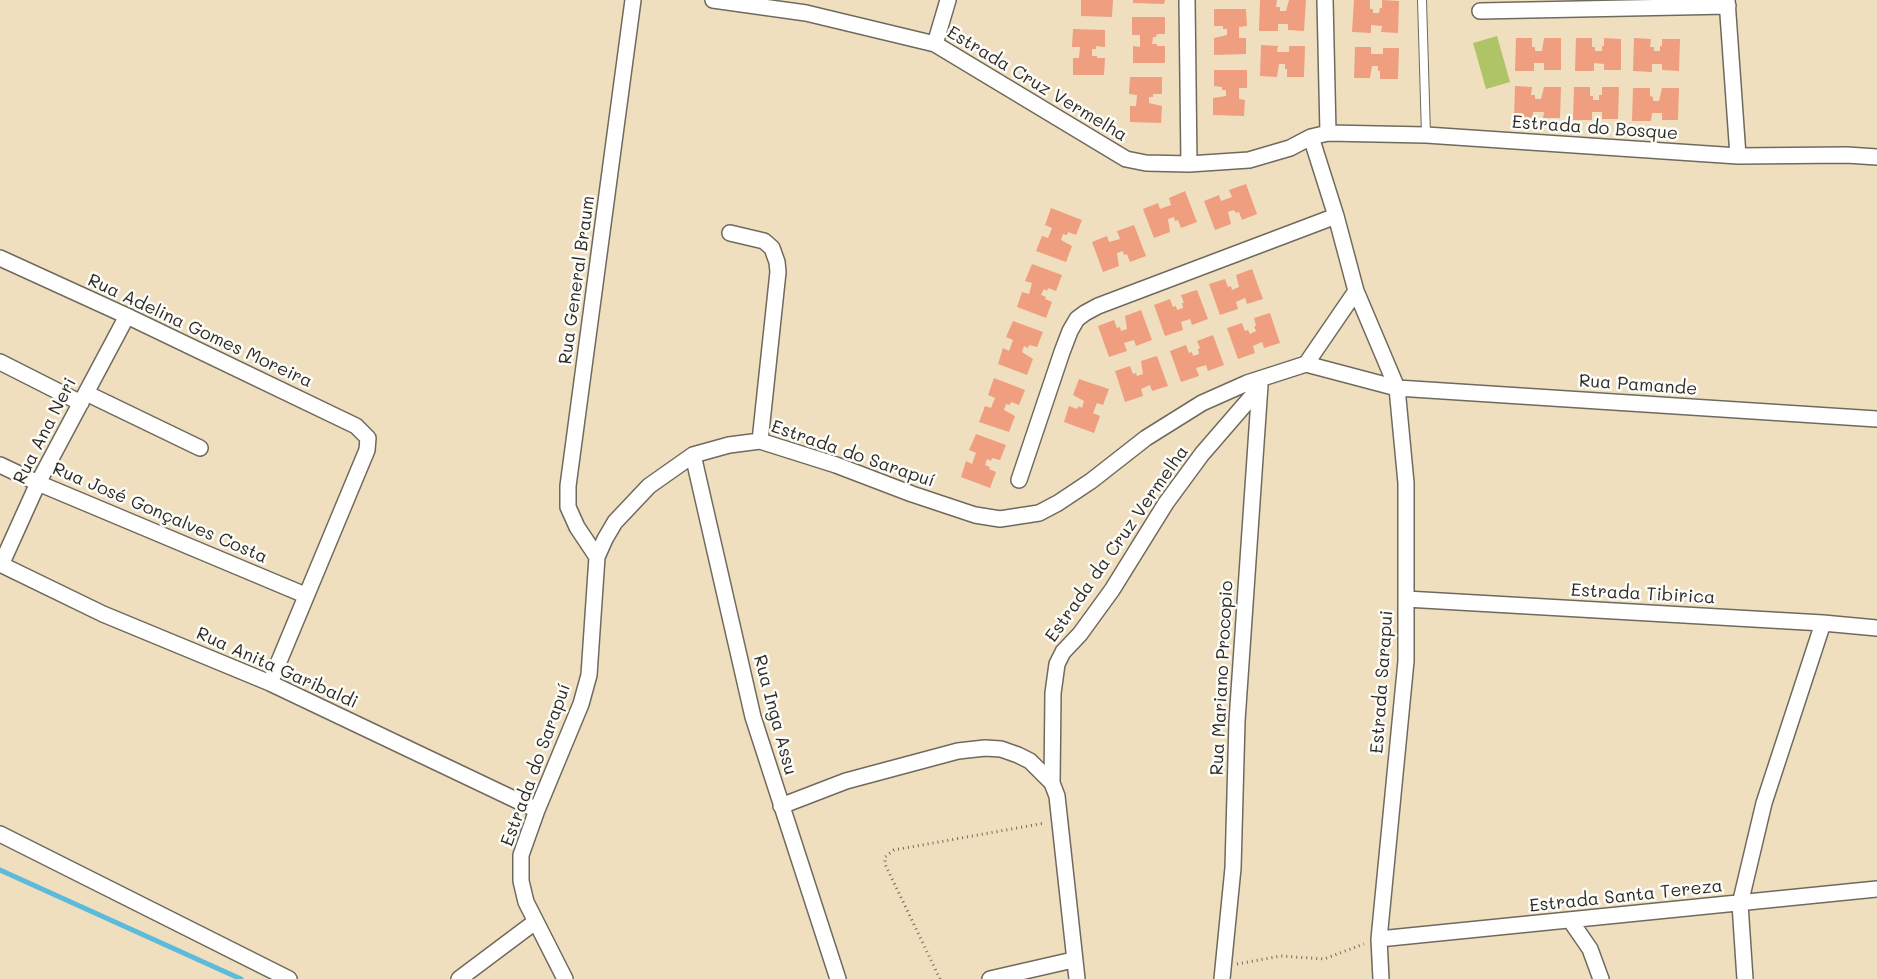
<!DOCTYPE html>
<html>
<head>
<meta charset="utf-8">
<style>
  body { margin:0 }
  canvas { display:block; background:#efdfbe }
</style>
</head>
<body>
<canvas width="1877" height="979"></canvas>
<script>
const g = document.querySelector('canvas').getContext('2d');
g.lineJoin = 'round';
function paint(path, color) { g.fillStyle = color; g.fill(path, 'evenodd'); }
const toPath = rows => new Path2D(rows.map(r => 'M' + r).join(''));
function strokePath(path, color, width, dash) { g.strokeStyle = color; g.lineWidth = width; g.lineCap = dash ? 'butt' : 'round'; g.setLineDash(dash || []); g.stroke(path); }
function label(font, color, halo, rows, align = 'center') {
  g.font = font + ' Mali,sans-serif'; g.lineWidth = 5; g.setLineDash([]); g.textBaseline = 'middle'; g.strokeStyle = halo; g.fillStyle = color; for (const [text, x, y, turn = 0] of rows) {
    g.save(); g.translate(x, y); g.rotate((+turn || 0) * Math.PI / 180); g.textAlign = isNaN(turn) ? turn : align; if (halo) g.strokeText(text, 0, 0); g.fillText(text, 0, 0); g.restore();
  }
}
paint(toPath([
  [1497,36,1510,82,1486,89,1473,43]
]), '#afc367');
strokePath(toPath([
  [0,870,241,979]
]), '#5cbada', 5);
paint(toPath([
  [1081,0,1113,0,1112,17,1081,16],
  [1133,0,1165,0,1164,4,1133,3],
  [1260,0,1277,0,1276,7,1280,7,1280,11,1286,11,1289,0,1306,0,1304,31,1288,30,1288,24,1278,24,1278,31,1259,31],
  [1354,0,1370,0,1370,9,1373,9,1373,13,1379,13,1380,8,1382,8,1382,0,1399,1,1398,33,1381,32,1382,26,1371,25,1371,33,1352,32],
  [1214,9,1246,9,1247,26,1239,27,1239,38,1246,38,1246,54,1214,55,1214,38,1227,35,1227,29,1223,29,1223,26,1214,26],
  [1132,17,1165,17,1165,34,1157,34,1156,37,1153,37,1152,44,1157,44,1157,46,1165,46,1165,63,1133,63,1133,46,1140,47,1140,35,1132,35],
  [1073,29,1105,30,1105,47,1096,46,1096,49,1092,49,1092,56,1097,56,1097,58,1105,58,1104,75,1073,75,1073,58,1079,58,1080,47,1072,47],
  [1516,38,1532,38,1532,47,1535,47,1535,51,1542,51,1544,38,1561,38,1561,70,1544,70,1544,63,1534,63,1534,71,1515,71],
  [1576,38,1592,38,1592,47,1595,47,1595,51,1602,51,1602,46,1604,46,1604,38,1621,39,1621,70,1604,70,1604,64,1594,63,1594,71,1575,71],
  [1634,38,1651,39,1650,47,1654,47,1654,51,1660,51,1660,46,1662,46,1662,39,1680,39,1679,71,1662,70,1662,64,1652,64,1652,72,1633,71],
  [1261,45,1278,46,1277,52,1289,52,1289,46,1305,46,1304,77,1287,77,1287,69,1285,69,1285,64,1279,64,1277,77,1260,76],
  [1355,47,1371,47,1371,54,1383,54,1383,48,1399,48,1398,79,1380,79,1380,71,1378,71,1378,66,1372,66,1370,78,1354,78],
  [1214,70,1247,70,1247,88,1239,88,1239,99,1245,100,1244,116,1213,115,1213,98,1226,96,1226,90,1222,90,1222,87,1214,86],
  [1130,77,1162,77,1162,94,1153,94,1153,97,1149,97,1149,103,1162,106,1161,123,1130,122,1130,106,1136,106,1137,95,1129,94],
  [1515,86,1532,87,1531,95,1535,95,1535,99,1541,99,1544,87,1561,87,1560,118,1543,118,1544,112,1533,112,1533,120,1514,119],
  [1574,87,1590,87,1590,96,1593,96,1593,100,1599,100,1599,95,1602,95,1602,87,1619,87,1618,119,1602,119,1602,112,1592,112,1592,120,1573,120],
  [1633,88,1650,88,1650,96,1653,97,1653,101,1659,101,1662,88,1679,88,1678,120,1662,120,1662,113,1652,113,1651,121,1632,121],
  [1246,184,1257,214,1242,220,1239,212,1236,213,1234,210,1228,212,1231,224,1215,230,1204,201,1219,195,1221,201,1232,197,1229,190],
  [1185,191,1197,222,1181,228,1178,220,1175,221,1174,217,1168,219,1170,232,1154,238,1143,209,1158,203,1160,209,1171,205,1169,198],
  [1051,208,1082,220,1076,235,1068,232,1067,235,1063,234,1061,240,1072,246,1066,262,1036,251,1042,236,1048,238,1052,228,1045,225],
  [1134,225,1146,256,1130,262,1127,254,1124,255,1123,251,1117,253,1119,266,1103,272,1092,242,1107,236,1109,242,1120,239,1117,231],
  [1032,264,1062,275,1056,291,1048,288,1047,291,1044,289,1041,295,1046,297,1045,299,1052,302,1046,318,1017,307,1022,292,1029,294,1032,283,1025,281],
  [1252,269,1263,299,1247,304,1245,298,1236,302,1238,309,1220,315,1209,284,1225,279,1228,287,1231,286,1232,290,1239,287,1236,275],
  [1197,290,1208,319,1192,325,1190,319,1181,322,1183,330,1165,336,1154,305,1170,299,1173,307,1176,306,1177,310,1183,308,1182,303,1184,303,1181,295],
  [1141,310,1152,340,1136,346,1134,340,1124,343,1127,351,1109,357,1098,326,1114,320,1117,328,1120,327,1121,331,1127,329,1125,316],
  [1270,313,1280,343,1264,348,1262,342,1253,346,1255,353,1238,359,1227,328,1242,323,1245,331,1248,330,1250,334,1256,331,1254,326,1256,326,1254,318],
  [1013,321,1043,332,1037,347,1029,345,1028,348,1024,346,1022,352,1033,359,1027,375,998,364,1003,348,1009,351,1013,340,1006,337],
  [1213,335,1224,365,1208,371,1206,365,1196,368,1199,376,1181,382,1170,351,1186,345,1189,353,1192,352,1193,356,1199,354,1198,349,1200,348,1197,341],
  [1157,356,1168,386,1152,391,1150,385,1141,389,1143,396,1125,402,1115,371,1130,366,1133,374,1136,373,1137,376,1143,374,1141,361],
  [994,378,1025,390,1019,405,1011,402,1010,405,1006,404,1004,410,1015,416,1009,432,979,422,985,406,991,408,995,398,988,395],
  [1079,379,1109,389,1103,405,1097,403,1093,413,1100,416,1094,433,1064,422,1069,406,1077,409,1079,406,1082,408,1084,401,1073,395],
  [976,434,1006,445,1000,460,992,458,991,461,987,459,985,465,990,467,989,469,996,472,990,488,961,477,966,461,972,464,976,453,969,450]
]), '#ef9e80');
const service = toPath([
  [1422,0,1426,135]
]);
const minor = toPath([
  [713,0,806,13,935,44,1126,159,1146,163,1189,164,1249,160,1290,148,1311,137,1328,133,1426,135,1738,156,1847,155,1877,157],
  [1187,0,1189,164],
  [1325,0,1328,133],
  [1727,0,1738,156],
  [1480,11,1728,6],
  [935,44,948,0],
  [1311,137,1336,216,1356,291,1397,388,1406,483,1406,661,1379,939,1381,979],
  [730,233,764,241,772,248,777,262,778,272,760,441],
  [0,258,127,316,356,426,368,438,367,450,270,683],
  [0,362,81,403],
  [1306,364,1356,291],
  [86,393,200,448],
  [693,455,753,717,838,979],
  [0,465,38,483,305,595],
  [1019,480,1062,352,1070,331,1077,319,1085,313,1098,306,1336,216],
  [597,557,577,527,568,507,568,486,633,0],
  [0,564,103,614,270,683,537,810],
  [1,565,38,483,127,316],
  [1406,599,1823,623,1877,628],
  [781,806,846,781,958,751,985,748,1001,749,1018,755,1030,761,1052,783],
  [0,834,289,979],
  [1570,920,1590,949,1601,979],
  [1379,939,1877,889],
  [459,979,535,922],
  [565,979,526,902,521,881,521,855,537,810,581,704,589,675,597,557,605,539,615,522,649,486,693,455,729,445,760,441,836,465,912,494,975,515,1000,519,1039,513,1058,503,1091,481,1146,438,1202,403,1247,383,1306,364,1397,388,1877,419],
  [990,979,1073,960],
  [1077,979,1057,796,1052,783,1053,693,1057,664,1063,652,1080,634,1112,590,1166,503,1202,454,1260,387],
  [1222,979,1233,868,1237,721,1260,385],
  [1745,979,1740,904,1764,803,1823,623]
]);
strokePath(service, '#706a5e', 10);
strokePath(minor, '#706a5e', 18);
strokePath(toPath([
  [1237,964,1281,956,1324,959,1364,944],
  [940,979,885,864,885,857,894,850,1045,823]
]), '#706a5e', 3, [1, 4]);
strokePath(service, '#fff', 8);
strokePath(minor, '#fff', 15);
label('18px', '#2b2b2b', '#fdfcf7', [
  ["Estrada Cruz Vermelha",1037,84,31],
  ["Estrada do Bosque",1595,128,4],
  ["Rua General Braum",577,280,-82],
  ["Rua Adelina Gomes Moreira",200,331,25],
  ["Rua Pamande",1638,385,4],
  ["Rua Ana Neri",45,431,-63],
  ["Estrada do Sarapuí",853,454,19],
  ["Rua José Gonçalves Costa",160,513,23],
  ["Estrada da Cruz Vermelha",1117,544,-55],
  ["Estrada Tibirica",1643,594,3],
  ["Rua Anita Garibaldi",277,668,24],
  ["Rua Mariano Procopio",1222,678,-87],
  ["Estrada Sarapui",1382,682,-86],
  ["Rua Inga Assu",775,715,75],
  ["Estrada do Sarapuí",536,765,-70],
  ["Estrada Santa Tereza",1626,896,-6]
]);
</script>
</body>
</html>
